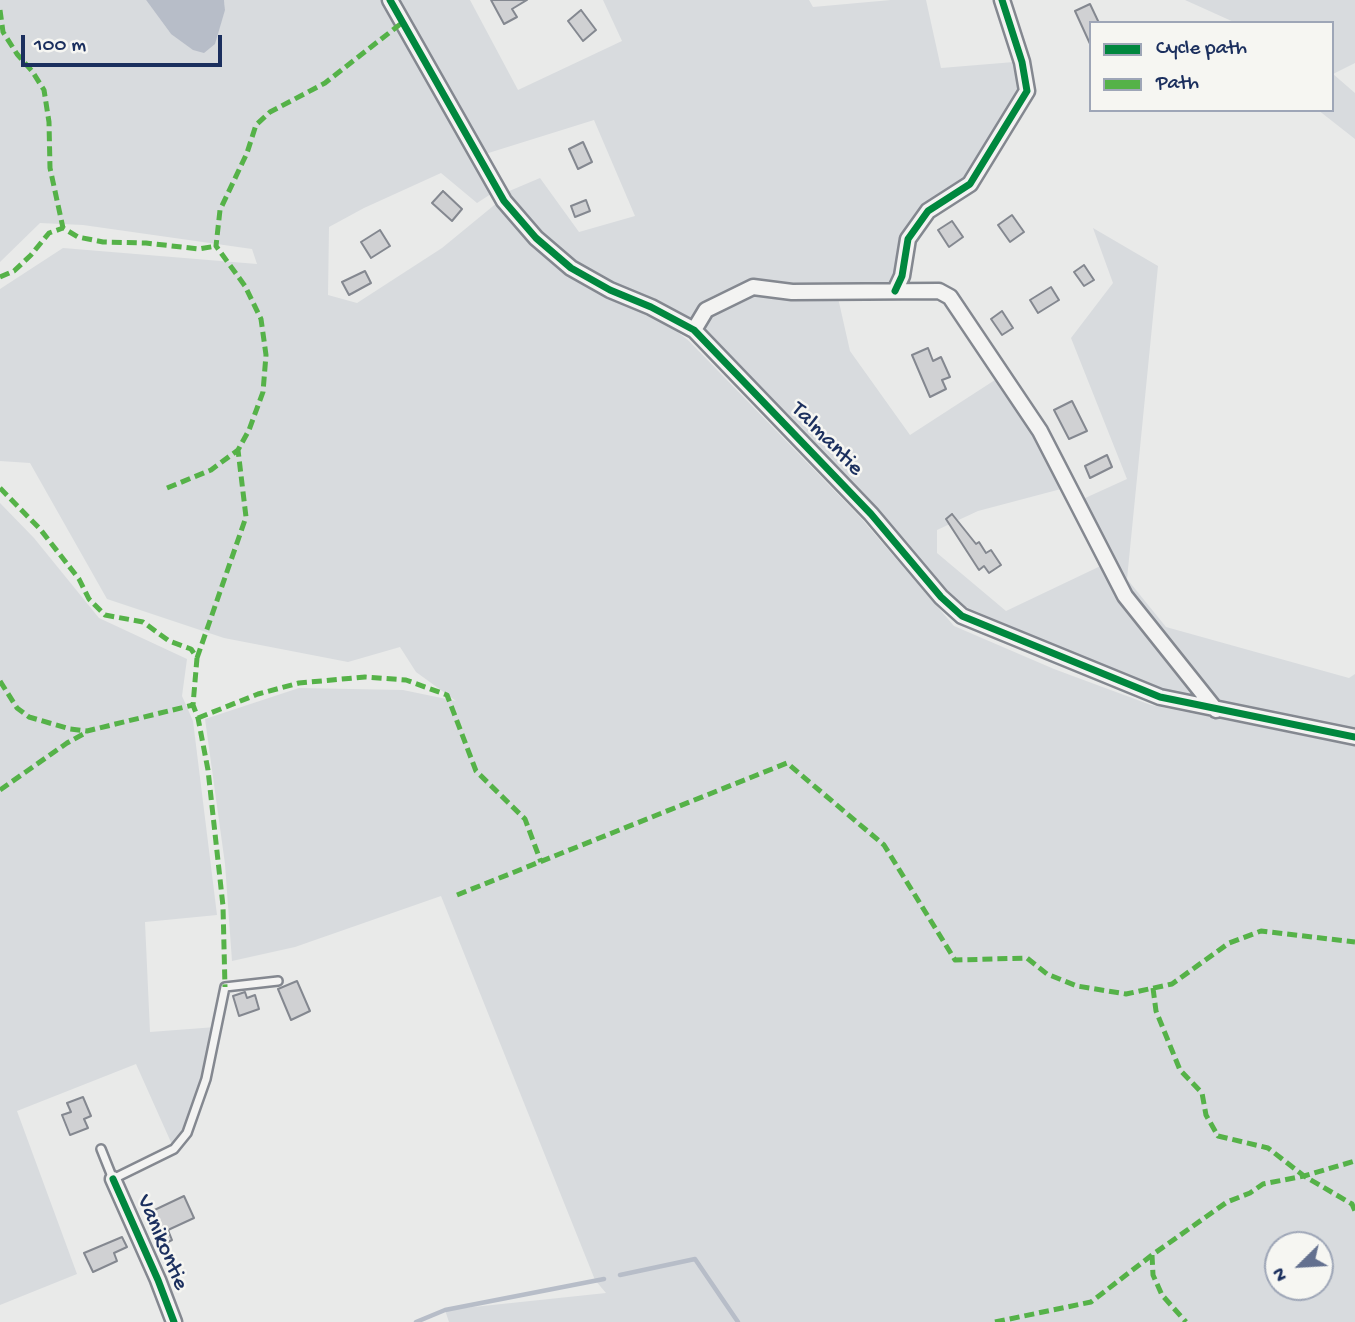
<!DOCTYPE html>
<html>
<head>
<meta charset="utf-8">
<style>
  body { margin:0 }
  #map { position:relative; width:1355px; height:1322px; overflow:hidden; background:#e9eae9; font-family:"Gochi Hand",sans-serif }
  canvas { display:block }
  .legend { position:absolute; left:1089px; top:21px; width:245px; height:91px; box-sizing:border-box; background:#f6f6f2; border:2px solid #9ea6b7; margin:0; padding:9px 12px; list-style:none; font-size:21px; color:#1b2f5e }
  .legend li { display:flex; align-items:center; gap:14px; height:35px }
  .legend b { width:35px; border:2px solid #9ea6b7 }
  .north { position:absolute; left:1264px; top:1231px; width:70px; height:70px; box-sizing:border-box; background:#f6f6f2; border:2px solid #9ea6b7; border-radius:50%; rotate:246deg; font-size:19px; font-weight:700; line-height:28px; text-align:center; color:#1b2f5e }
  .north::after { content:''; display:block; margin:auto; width:24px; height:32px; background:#63708f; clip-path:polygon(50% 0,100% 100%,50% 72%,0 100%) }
  .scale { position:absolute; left:21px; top:35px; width:201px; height:32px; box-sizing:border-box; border:4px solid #1b2f5e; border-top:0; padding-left:9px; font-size:21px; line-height:24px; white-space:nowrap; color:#1b2f5e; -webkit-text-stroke:5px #f6f6f2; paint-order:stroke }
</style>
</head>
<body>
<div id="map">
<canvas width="1355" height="1322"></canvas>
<ul class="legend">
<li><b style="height:9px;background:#00873e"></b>Cycle path</li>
<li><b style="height:9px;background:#55b248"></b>Path</li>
</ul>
<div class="north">N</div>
<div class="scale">100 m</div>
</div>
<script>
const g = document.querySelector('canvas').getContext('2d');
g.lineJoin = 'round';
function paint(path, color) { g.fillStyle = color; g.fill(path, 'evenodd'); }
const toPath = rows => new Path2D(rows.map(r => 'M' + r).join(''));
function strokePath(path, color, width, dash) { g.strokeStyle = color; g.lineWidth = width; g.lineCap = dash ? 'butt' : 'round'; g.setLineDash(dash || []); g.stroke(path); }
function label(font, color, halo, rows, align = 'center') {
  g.font = font + ' "Gochi Hand",sans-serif'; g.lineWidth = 5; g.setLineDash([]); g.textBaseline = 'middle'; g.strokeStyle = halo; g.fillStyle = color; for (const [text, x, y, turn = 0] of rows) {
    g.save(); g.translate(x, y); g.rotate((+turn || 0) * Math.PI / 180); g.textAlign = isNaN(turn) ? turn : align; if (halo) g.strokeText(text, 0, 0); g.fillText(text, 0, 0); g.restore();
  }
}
paint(toPath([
  [0,0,146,0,171,34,225,10,224,0,385,0,494,192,477,203,441,173,364,208,329,227,328,295,357,303,442,248,498,202,535,243,652,312,689,341,860,517,954,626,1054,669,1151,705,1355,746,1355,1322,449,1322,445,1310,606,1293,595,1280,441,896,295,947,232,961,225,864,205,719,299,688,403,690,456,701,416,672,400,647,348,662,224,638,107,599,30,463,0,461,0,289,63,248,257,264,252,249,83,225,40,223,0,262],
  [1278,1245,1320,1245,1320,1287,1278,1287],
  [395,0,470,0,518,90,622,41,603,0,809,0,813,7,891,0,926,0,941,68,1014,62,1020,93,966,182,903,236,892,287,836,289,850,351,910,435,998,378,1035,435,1061,489,978,511,937,530,937,553,1006,611,1111,561,1083,499,1127,479,1071,338,1113,283,1093,228,1158,266,1127,579,1166,627,1349,678,1355,674,1355,728,1161,690,961,605,927,572,862,495,705,330,576,266,539,236,507,192,540,178,579,232,635,216,594,120,482,155],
  [1185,0,1355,0,1355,63,1333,74,1355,93,1355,139,1318,110,1332,110,1332,23,1236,23],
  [0,503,34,538,99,618,187,659,182,696,193,721,217,915,145,922,150,1032,216,1027,212,1029,202,1080,183,1131,174,1149,136,1064,17,1111,77,1274,0,1305]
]), '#d8dbde');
paint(toPath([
  [146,0,224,0,225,10,215,44,204,53,193,50,171,34]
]), '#b7bdc8');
strokePath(toPath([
  [620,1275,695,1259,738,1322],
  [416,1322,445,1310,604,1279]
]), '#b7bdc8', 4.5);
const building = toPath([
  [491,0,527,0,512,9,517,17,504,24,491,0],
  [1090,4,1099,23,1091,23,1091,46,1075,11,1090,4],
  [581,10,596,30,583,41,568,21,581,10],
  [583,142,592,162,578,169,569,149,583,142],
  [443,191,462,209,452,221,432,203,443,191],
  [586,200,590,211,575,217,571,206,586,200],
  [1012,215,1024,232,1010,242,998,225,1012,215],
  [952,221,963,237,949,247,938,230,952,221],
  [380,230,390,246,371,258,361,242,380,230],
  [1084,265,1094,280,1084,286,1074,272,1084,265],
  [365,271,371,283,349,295,342,282,365,271],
  [1051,287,1059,300,1038,313,1030,300,1051,287],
  [1002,311,1013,328,1002,335,991,319,1002,311],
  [928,348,933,361,941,357,950,377,942,380,946,389,930,397,912,355,928,348],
  [1072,401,1087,431,1069,439,1054,410,1072,401],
  [1107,455,1112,467,1090,478,1085,466,1107,455],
  [952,514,976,544,979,542,986,553,991,550,1001,565,989,573,984,566,979,570,946,519,952,514],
  [297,981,310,1011,291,1020,278,989,297,981],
  [245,992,247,998,255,995,259,1009,239,1016,233,996,245,992],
  [83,1097,91,1116,84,1119,88,1128,70,1135,62,1115,71,1112,67,1103,83,1097],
  [184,1196,194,1218,168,1230,172,1240,160,1246,146,1214,184,1196],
  [122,1237,127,1247,114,1253,117,1261,93,1272,84,1253,122,1237]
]);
paint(building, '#d0d1d3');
strokePath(building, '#848890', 2);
const service = toPath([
  [101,1149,113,1179,174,1149,187,1133,206,1079,225,987,278,981]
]);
const minor = toPath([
  [390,0,504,201,536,238,571,268,610,290,651,307,694,330,871,514,941,597,962,616,1160,697,1355,737],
  [895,291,902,276,908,239,928,211,970,184,1027,91,1022,62,1002,0],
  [694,330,706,310,753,287,792,292,939,291,950,297,1040,431,1125,596,1216,710],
  [113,1179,158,1280,174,1322]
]);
strokePath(service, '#848890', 12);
strokePath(minor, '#848890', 19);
strokePath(service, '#f3f3f2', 7);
strokePath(minor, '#f3f3f2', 14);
strokePath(toPath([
  [0,10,3,32,17,54,32,71,44,90,49,122,50,168,63,228,78,237,103,242,146,243,199,249,216,246],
  [0,277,14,271,31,255,49,233,63,228],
  [0,488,40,529,79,579,89,599,105,615,143,622,169,641,191,649,197,658,193,705,198,718,208,770,223,906,225,987],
  [167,488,211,470,238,450,249,430,263,392,266,355,261,319,245,286,216,246,220,210,247,153,256,125,270,112,325,83,403,22],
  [197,658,246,517,238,450],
  [0,681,17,708,29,717,70,729,87,731,193,705],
  [198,718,258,694,299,683,365,677,406,680,447,695,476,771,525,819,541,862],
  [0,790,67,743,87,732],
  [457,895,787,763,884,845,955,960,1027,958,1047,974,1077,986,1126,994,1172,984,1229,943,1261,931,1355,942],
  [1153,988,1156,1011,1180,1070,1202,1093,1206,1115,1218,1136,1268,1148,1304,1176,1352,1204,1355,1211],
  [1152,1255,1153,1275,1162,1295,1186,1322],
  [995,1322,1091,1302,1152,1255,1227,1202,1250,1193,1263,1184,1304,1176,1355,1161]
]), '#55b248', 5, [10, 5]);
strokePath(toPath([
  [390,0,504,201,536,238,571,268,610,290,651,307,694,330,871,514,941,597,962,616,1160,697,1355,737],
  [895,291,902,276,908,239,928,211,970,184,1027,91,1022,62,1002,0],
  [113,1179,158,1280,174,1322]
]), '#00873e', 7);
label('23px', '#1b2f5e', '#f6f6f2', [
  ["Talmantie",826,440,46],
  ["Vanikontie",161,1243,67]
]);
</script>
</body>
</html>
